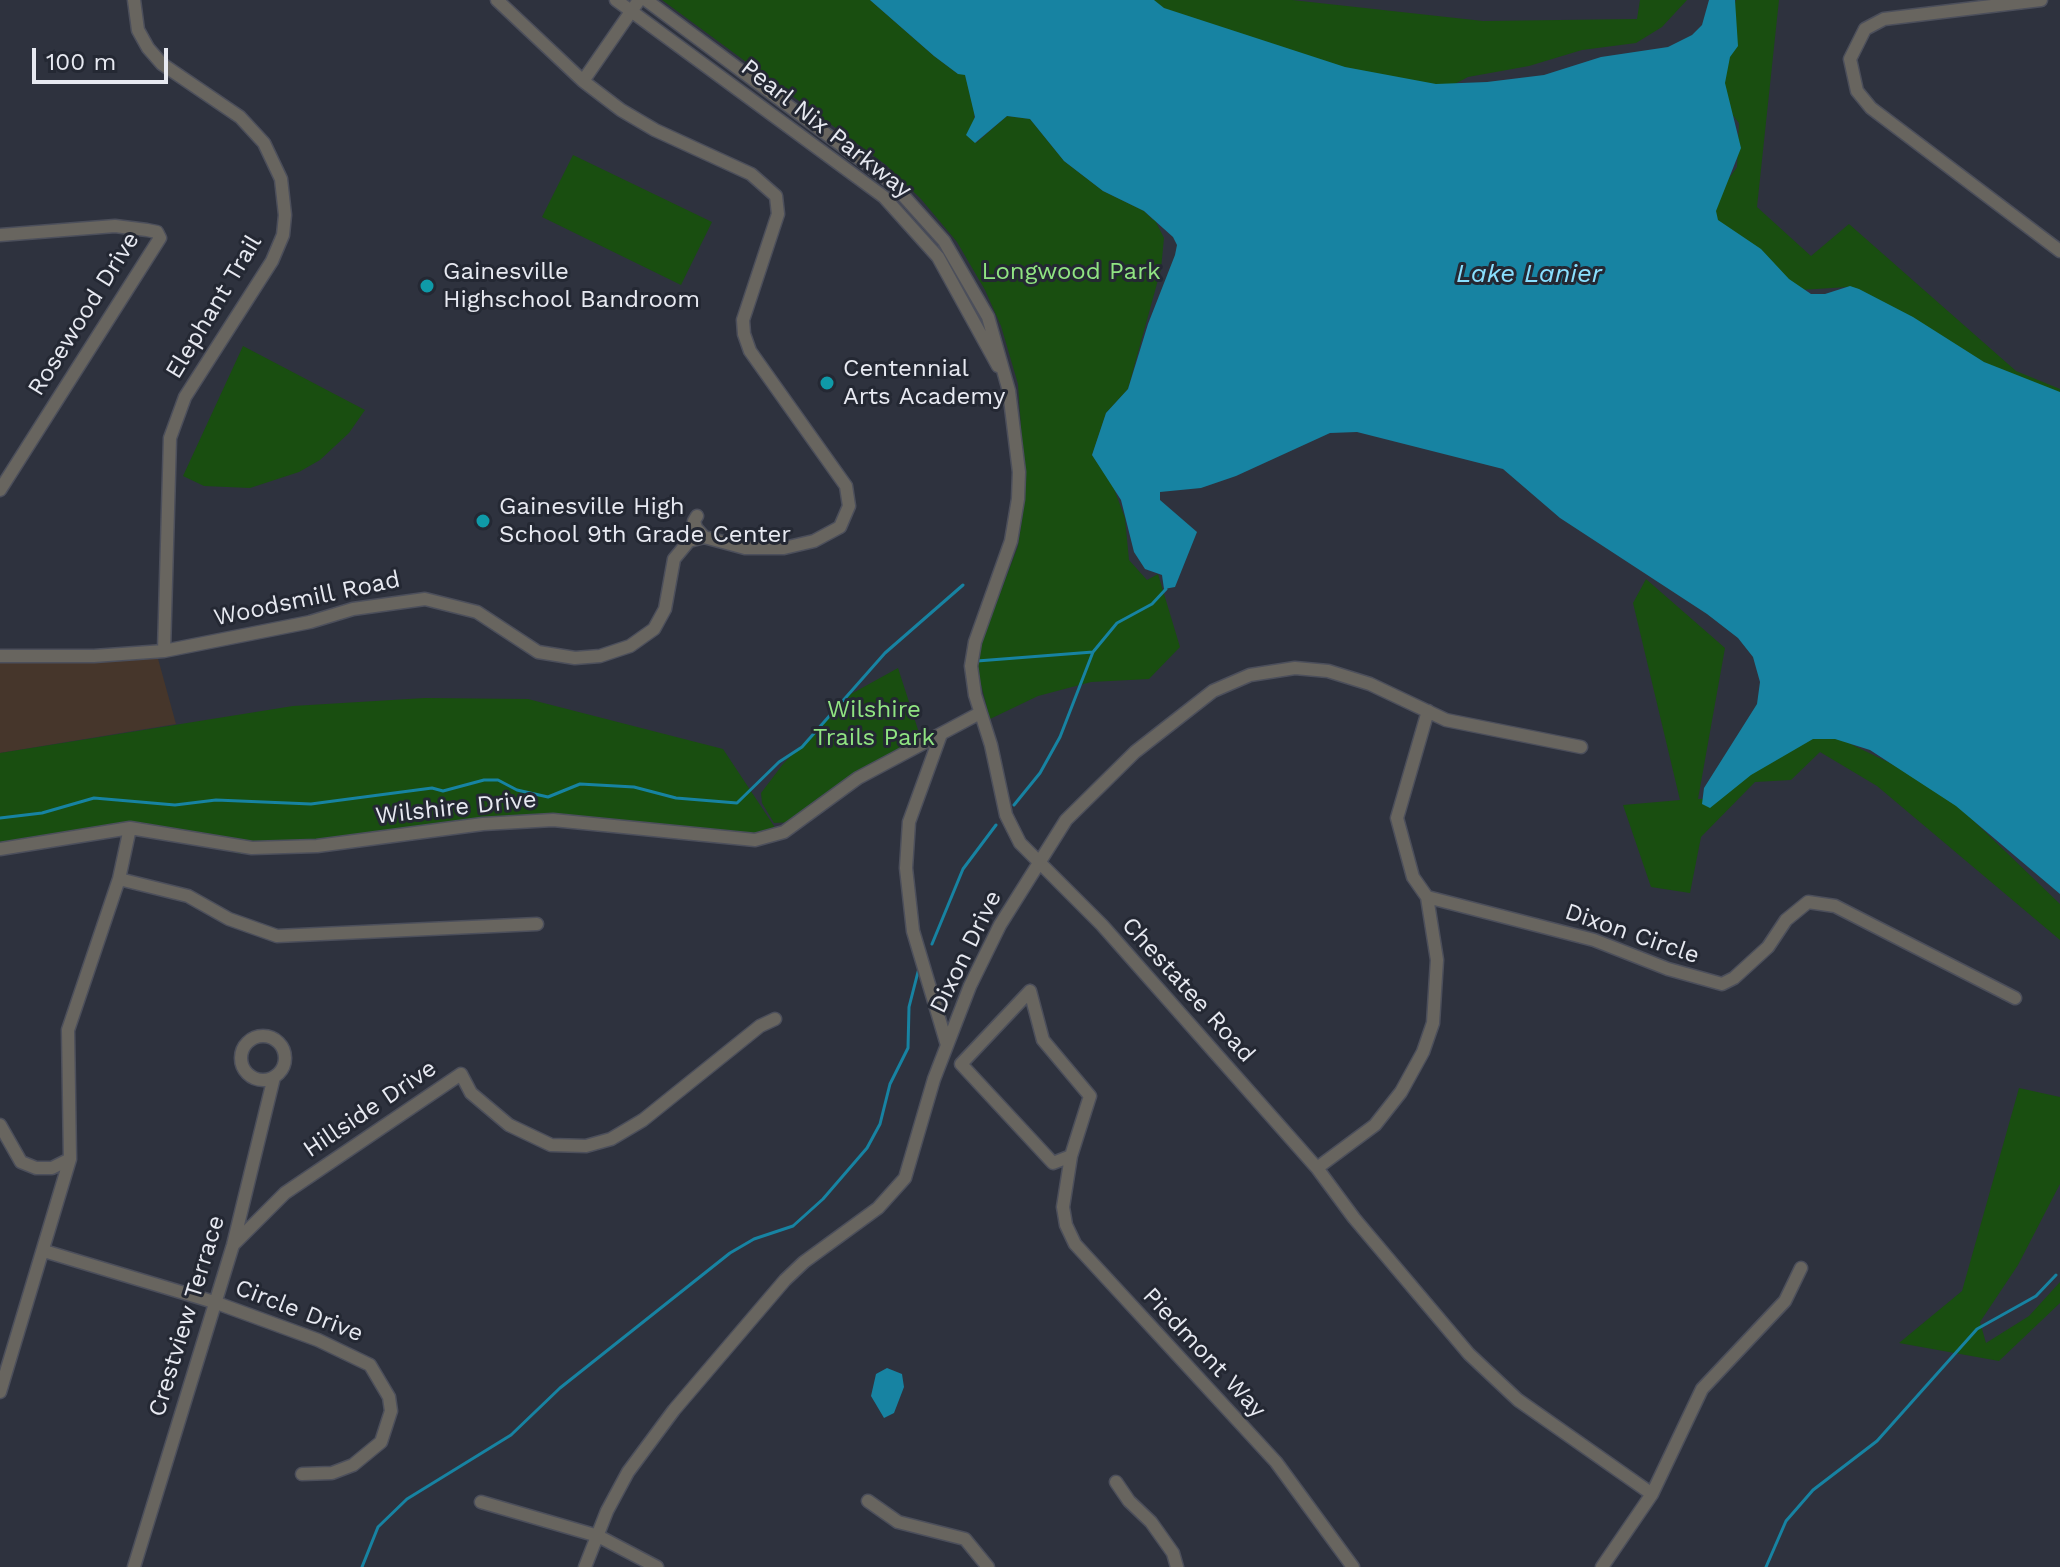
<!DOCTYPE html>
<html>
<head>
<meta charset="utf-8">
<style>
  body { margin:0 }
  #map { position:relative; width:2060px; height:1567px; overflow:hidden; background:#2e323e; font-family:"Work Sans",sans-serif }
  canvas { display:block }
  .scale { position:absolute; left:32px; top:48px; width:136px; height:36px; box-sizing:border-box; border:4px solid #e7e9f1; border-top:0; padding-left:10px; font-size:24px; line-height:28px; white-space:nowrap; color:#e7e9f1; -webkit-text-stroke:6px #242833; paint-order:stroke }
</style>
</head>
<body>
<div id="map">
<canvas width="2060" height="1567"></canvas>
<div class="scale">100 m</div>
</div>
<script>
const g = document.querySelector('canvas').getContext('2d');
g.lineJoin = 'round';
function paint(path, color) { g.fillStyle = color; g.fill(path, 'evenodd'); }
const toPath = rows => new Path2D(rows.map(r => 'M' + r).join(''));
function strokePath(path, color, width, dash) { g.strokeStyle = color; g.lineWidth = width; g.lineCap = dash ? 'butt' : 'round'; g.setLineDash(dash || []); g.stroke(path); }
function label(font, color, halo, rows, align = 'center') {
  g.font = font + ' "Work Sans",sans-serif'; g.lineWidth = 6; g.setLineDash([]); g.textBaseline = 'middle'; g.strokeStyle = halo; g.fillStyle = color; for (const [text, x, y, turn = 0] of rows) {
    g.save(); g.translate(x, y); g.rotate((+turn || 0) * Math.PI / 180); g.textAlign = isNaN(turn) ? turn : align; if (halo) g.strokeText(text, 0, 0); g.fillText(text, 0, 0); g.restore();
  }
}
paint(toPath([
  [154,644,176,724,0,753,0,662,81,663]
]), '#46362b');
paint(toPath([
  [662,0,870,0,934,56,958,74,965,74,974,112,976,143,1007,116,1030,119,1064,161,1103,191,1144,211,1153,220,1172,200,1175,202,1156,222,1164,238,1161,269,1128,389,1106,413,1092,455,1113,486,1125,518,1129,560,1147,580,1158,574,1180,647,1149,679,1091,682,1038,696,990,719,978,673,978,652,1018,546,1024,506,1024,470,1018,384,1001,326,985,290,957,242,921,199,886,165],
  [1138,0,1292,0,1483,21,1637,19,1640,0,1687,0,1662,27,1636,43,1582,50,1529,66,1468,77,1424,100],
  [1736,0,1779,0,1757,207,1811,256,1849,224,2016,371,2060,389,2060,413,1848,287,1800,290,1702,216,1737,167,1739,123,1707,84],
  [573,155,712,222,681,285,542,217],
  [243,346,365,410,349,433,320,460,299,472,250,488,204,486,183,476],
  [1646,579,1725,648,1698,799,1718,798,1799,737,1834,736,1890,763,1951,799,2060,904,2060,940,1877,786,1820,752,1791,780,1755,782,1701,837,1690,893,1651,887,1623,805,1680,800,1633,603],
  [898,668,921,739,793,822,774,823,762,803,761,793,783,764,851,694],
  [425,698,528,699,723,749,782,838,742,845,593,823,465,826,241,854,137,829,0,852,0,753,293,706],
  [2019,1088,2060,1097,2060,1184,2018,1265,1980,1322,1986,1343,2029,1316,2060,1282,2060,1303,1999,1361,1899,1343,1962,1291]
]), '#194e10');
paint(toPath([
  [870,0,1154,0,1164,8,1345,67,1436,84,1487,82,1544,75,1601,57,1668,47,1692,35,1702,25,1709,0,1735,0,1738,46,1730,57,1725,83,1741,148,1716,211,1718,220,1761,249,1789,279,1811,294,1825,294,1850,286,1859,289,1913,317,1984,362,2060,392,2060,894,1956,806,1870,750,1835,739,1813,739,1751,775,1710,808,1702,804,1704,788,1757,704,1760,682,1753,657,1738,638,1707,614,1560,518,1503,469,1357,432,1330,433,1236,476,1201,488,1160,492,1160,500,1197,532,1175,587,1164,589,1162,575,1145,569,1134,552,1121,500,1092,455,1106,413,1128,389,1148,324,1175,255,1177,245,1173,237,1144,211,1103,191,1064,161,1030,119,1007,116,975,143,966,135,975,117,965,75,958,74,934,56],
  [887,1368,902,1374,904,1387,894,1413,884,1418,871,1396,876,1374]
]), '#1783a2');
strokePath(toPath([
  [977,661,1093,652],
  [1014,805,1040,773,1060,737,1093,652,1117,623,1152,604,1166,589],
  [0,818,42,813,94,798,175,805,216,800,311,804,432,788,443,791,484,780,498,780,517,790,548,797,580,784,634,787,676,798,737,803,779,762,802,747,885,653,963,585],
  [932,944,963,869,996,825],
  [362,1567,378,1527,407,1499,511,1435,560,1388,730,1253,754,1239,793,1226,823,1199,867,1148,880,1124,890,1084,908,1048,909,1007,919,968],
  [1766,1567,1786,1521,1813,1490,1877,1441,1977,1329,2036,1296,2056,1275]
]), '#1783a2', 3);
const minor = toPath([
  [134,0,138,30,148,48,162,64,240,117,264,143,281,179,285,215,283,235,272,261,185,397,170,438,164,651],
  [616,0,884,197,938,257,998,366],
  [646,0,892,183,944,241,988,317,1009,391,1019,472,1018,499,1011,541,975,642,971,666,975,695,991,745,1006,815,1020,843,1102,925,1317,1168,1354,1218,1469,1354,1518,1400,1652,1494],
  [2041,0,1884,19,1865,29,1850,59,1857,91,1871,108,2060,251],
  [583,81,639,0],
  [0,235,115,226,147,230,157,232,160,238,0,490],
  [697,516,694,521,696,528,704,537],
  [0,656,94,656,164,651,310,622,353,609,425,599,477,612,538,652,575,658,600,656,630,646,654,629,665,609,674,559,689,541,704,537,745,548,784,548,814,541,840,527,849,506,846,486,750,351,744,334,743,320,778,214,776,196,751,174,655,130,621,110,583,81,497,0],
  [1428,711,1397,818,1413,877,1427,897,1594,940,1668,969,1722,984,1734,978,1768,947,1786,920,1808,902,1835,906,2015,998],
  [941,734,909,822,906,868,913,931,947,1045],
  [0,849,130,828,252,848,317,846,483,824,553,820,755,840,784,832,858,778,980,713],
  [119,879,188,896,229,919,277,936,537,924],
  [1030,991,1043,1040,1090,1096,1071,1156,1053,1163,961,1064,1030,991],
  '241 1058a22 22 0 1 1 44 0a22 22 0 1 1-44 0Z',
  [0,1125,21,1162,36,1168,52,1168,70,1159],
  [1071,1156,1063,1207,1066,1225,1075,1244,1276,1462,1353,1567],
  [1317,1168,1375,1125,1401,1092,1423,1052,1433,1023,1437,960,1427,897],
  [233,1245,285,1193,461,1074,471,1093,509,1125,551,1145,586,1146,611,1139,643,1120,760,1026,775,1019],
  [44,1251,214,1302,318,1340,370,1365,389,1397,391,1411,381,1442,353,1465,332,1473,302,1474],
  [0,1392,70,1159,68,1030,119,879,130,828],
  [1116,1482,1129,1501,1151,1522,1173,1553,1177,1567],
  [868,1501,898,1522,965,1539,988,1567],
  [481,1502,598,1536,657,1567],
  [134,1567,233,1245,274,1077],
  [585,1567,607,1511,628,1472,674,1410,785,1280,804,1262,878,1208,905,1178,934,1079,970,986,1000,925,1066,820,1135,752,1213,691,1250,675,1295,668,1328,671,1370,684,1446,720,1581,747],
  [1602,1567,1652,1494,1702,1389,1785,1301,1801,1268]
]);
strokePath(minor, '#4c4f5b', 15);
strokePath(minor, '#68655f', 12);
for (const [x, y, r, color] of [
  [427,286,8,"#0f9aa8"],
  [827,383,8,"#0f9aa8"],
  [483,521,8,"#0f9aa8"]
]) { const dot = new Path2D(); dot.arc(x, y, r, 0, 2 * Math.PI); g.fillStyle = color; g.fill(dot); strokePath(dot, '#242833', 3); }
label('24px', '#e7e9f1', '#242833', [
  ["Pearl Nix Parkway",826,129,38],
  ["Elephant Trail",214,307,-59],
  ["Rosewood Drive",84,314,-58],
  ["Woodsmill Road",307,599,-12],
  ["Wilshire Drive",456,808,-6],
  ["Dixon Circle",1632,934,19],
  ["Dixon Drive",966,952,-64],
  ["Chestatee Road",1188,990,48],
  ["Hillside Drive",370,1109,-34],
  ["Circle Drive",299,1311,21],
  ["Crestview Terrace",187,1316,-73],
  ["Piedmont Way",1204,1353,47]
]);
label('24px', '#e7e9f1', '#242833', [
  ["Gainesville",443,272],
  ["Highschool Bandroom",443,300],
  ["Centennial",843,369],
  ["Arts Academy",843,397],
  ["Gainesville High",499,507],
  ["School 9th Grade Center",499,535]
], 'left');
label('24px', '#90e482', '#242833', [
  ["Longwood Park",1071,272],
  ["Wilshire",874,710],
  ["Trails Park",874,738]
]);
label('italic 26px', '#8ae0ff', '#242833', [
  ["Lake Lanier",1529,274]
]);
</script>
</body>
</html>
